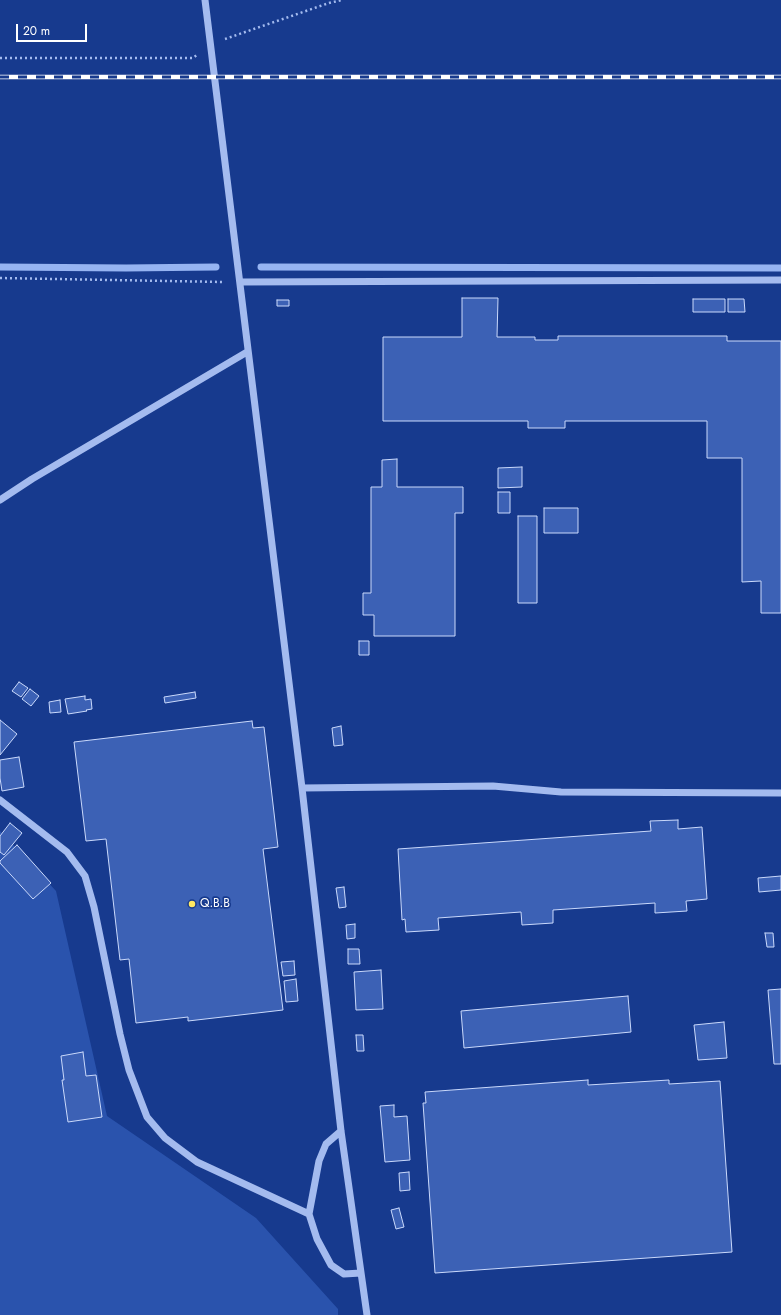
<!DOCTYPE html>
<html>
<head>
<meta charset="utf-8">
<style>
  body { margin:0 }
  #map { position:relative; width:781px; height:1315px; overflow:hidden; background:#173a8e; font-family:Jost,sans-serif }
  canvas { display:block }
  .scale { position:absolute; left:16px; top:24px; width:71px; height:18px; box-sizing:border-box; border:2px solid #fff; border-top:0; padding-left:5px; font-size:12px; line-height:14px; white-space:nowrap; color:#fff; -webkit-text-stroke:3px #173a8e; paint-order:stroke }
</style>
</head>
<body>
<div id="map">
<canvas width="781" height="1315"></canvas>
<div class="scale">20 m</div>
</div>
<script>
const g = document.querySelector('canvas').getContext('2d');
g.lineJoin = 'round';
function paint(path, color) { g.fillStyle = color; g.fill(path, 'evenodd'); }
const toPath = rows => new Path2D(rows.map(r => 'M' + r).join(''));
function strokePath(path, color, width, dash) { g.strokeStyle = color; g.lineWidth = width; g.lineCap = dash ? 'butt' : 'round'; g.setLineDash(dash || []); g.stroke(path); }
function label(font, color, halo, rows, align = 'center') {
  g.font = font + ' Jost,sans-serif'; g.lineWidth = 3.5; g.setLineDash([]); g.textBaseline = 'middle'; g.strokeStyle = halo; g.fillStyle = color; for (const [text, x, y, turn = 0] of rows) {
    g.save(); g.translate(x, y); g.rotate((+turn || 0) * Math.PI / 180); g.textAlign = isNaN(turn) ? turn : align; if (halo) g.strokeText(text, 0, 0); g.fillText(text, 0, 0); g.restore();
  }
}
paint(toPath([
  [0,831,56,891,107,1116,256,1218,338,1309,338,1315,0,1315]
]), '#2a53ad');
strokePath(toPath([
  [0,267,126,268,216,267],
  [261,267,781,268]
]), '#96b4f2', 7);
const building = toPath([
  [462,298,498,298,497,337,535,337,535,340,558,340,558,336,727,336,727,341,781,341,781,613,761,613,761,581,742,582,742,458,707,458,707,421,565,421,565,428,528,428,528,421,383,421,383,337,462,337,462,298],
  [693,299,725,299,725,312,693,312,693,299],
  [728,299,744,299,745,312,728,312,728,299],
  [277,300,289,300,289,306,277,306,277,300],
  [397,459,397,487,463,487,463,513,455,513,455,636,374,636,374,615,363,615,363,593,371,593,371,487,382,487,382,460,397,459],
  [522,467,522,487,498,488,498,468,522,467],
  [498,492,510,492,510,513,498,513,498,492],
  [544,508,578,508,578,533,544,533,544,508],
  [518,516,537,516,537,603,518,603,518,516],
  [359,641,369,641,369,655,359,655,359,641],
  [19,682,28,688,21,697,12,691,19,682],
  [30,689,39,696,31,706,22,699,30,689],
  [195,692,196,698,165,703,164,697,195,692],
  [85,696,85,700,91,699,92,709,86,710,87,711,68,714,65,699,85,696],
  [60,700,61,712,50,713,49,702,60,700],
  [0,720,17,734,0,755,0,720],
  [252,721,253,728,264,727,278,847,263,849,283,1010,188,1021,188,1017,136,1023,129,959,120,960,106,839,86,841,74,742,252,721],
  [341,726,343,745,334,746,332,728,341,726],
  [19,757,24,787,2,791,0,778,0,760,19,757],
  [678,820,678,829,702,827,707,899,686,901,687,911,655,913,655,903,553,910,553,923,522,925,521,912,438,918,439,930,406,932,405,919,402,920,398,849,651,831,650,821,678,820],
  [10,823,22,833,4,855,0,852,0,836,10,823],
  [17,845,51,883,33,899,0,863,0,861,17,845],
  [781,876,781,890,759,892,758,878,781,876],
  [344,887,346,907,339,908,336,888,344,887],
  [355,924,355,938,347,939,346,925,355,924],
  [765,933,773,933,774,947,767,947,765,933],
  [348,949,359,949,360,964,348,964,348,949],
  [294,961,295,975,283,976,281,962,294,961],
  [381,970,383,1009,356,1010,354,972,381,970],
  [296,979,298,1001,286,1002,284,981,296,979],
  [781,989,781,1064,774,1064,768,990,781,989],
  [628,996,631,1032,464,1048,461,1011,628,996],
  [724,1022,727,1058,698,1060,694,1025,724,1022],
  [356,1035,363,1035,364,1051,357,1051,356,1035],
  [83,1052,86,1076,96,1075,102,1117,68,1122,62,1080,64,1080,61,1056,83,1052],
  [588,1080,588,1085,669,1080,669,1084,720,1081,732,1252,435,1273,423,1103,426,1103,425,1092,588,1080],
  [394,1105,394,1117,407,1116,410,1160,385,1162,380,1106,394,1105],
  [409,1172,410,1190,400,1191,399,1173,409,1172],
  [399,1208,404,1227,396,1229,391,1210,399,1208]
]);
paint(building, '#3c61b5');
strokePath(building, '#cad9fb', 1);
strokePath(toPath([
  [225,39,329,3,342,0],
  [0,58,193,58,197,55],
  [0,278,223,282]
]), '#a4bbef', 2.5, [2, 3]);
strokePath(toPath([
  [205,0,302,788,341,1131,367,1315],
  [240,282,781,280],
  [0,500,32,479,247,352],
  [302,788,493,786,561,792,781,793],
  [0,800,67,852,85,876,94,907,120,1034,129,1070,147,1117,165,1138,197,1162,309,1214],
  [341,1131,326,1144,319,1161,309,1214,317,1239,331,1265,344,1274,361,1273]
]), '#a4bbef', 7);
const rail = toPath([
  [0,77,781,77]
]);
strokePath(rail, '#fff', 4.5);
strokePath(rail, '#173a8e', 3, [9]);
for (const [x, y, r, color] of [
  [192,904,4,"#ffe862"]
]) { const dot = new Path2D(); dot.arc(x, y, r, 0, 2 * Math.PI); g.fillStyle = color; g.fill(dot); strokePath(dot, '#173a8e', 1.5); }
label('12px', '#fff', '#173a8e', [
  ["Q.B.B",200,904]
], 'left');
</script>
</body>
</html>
